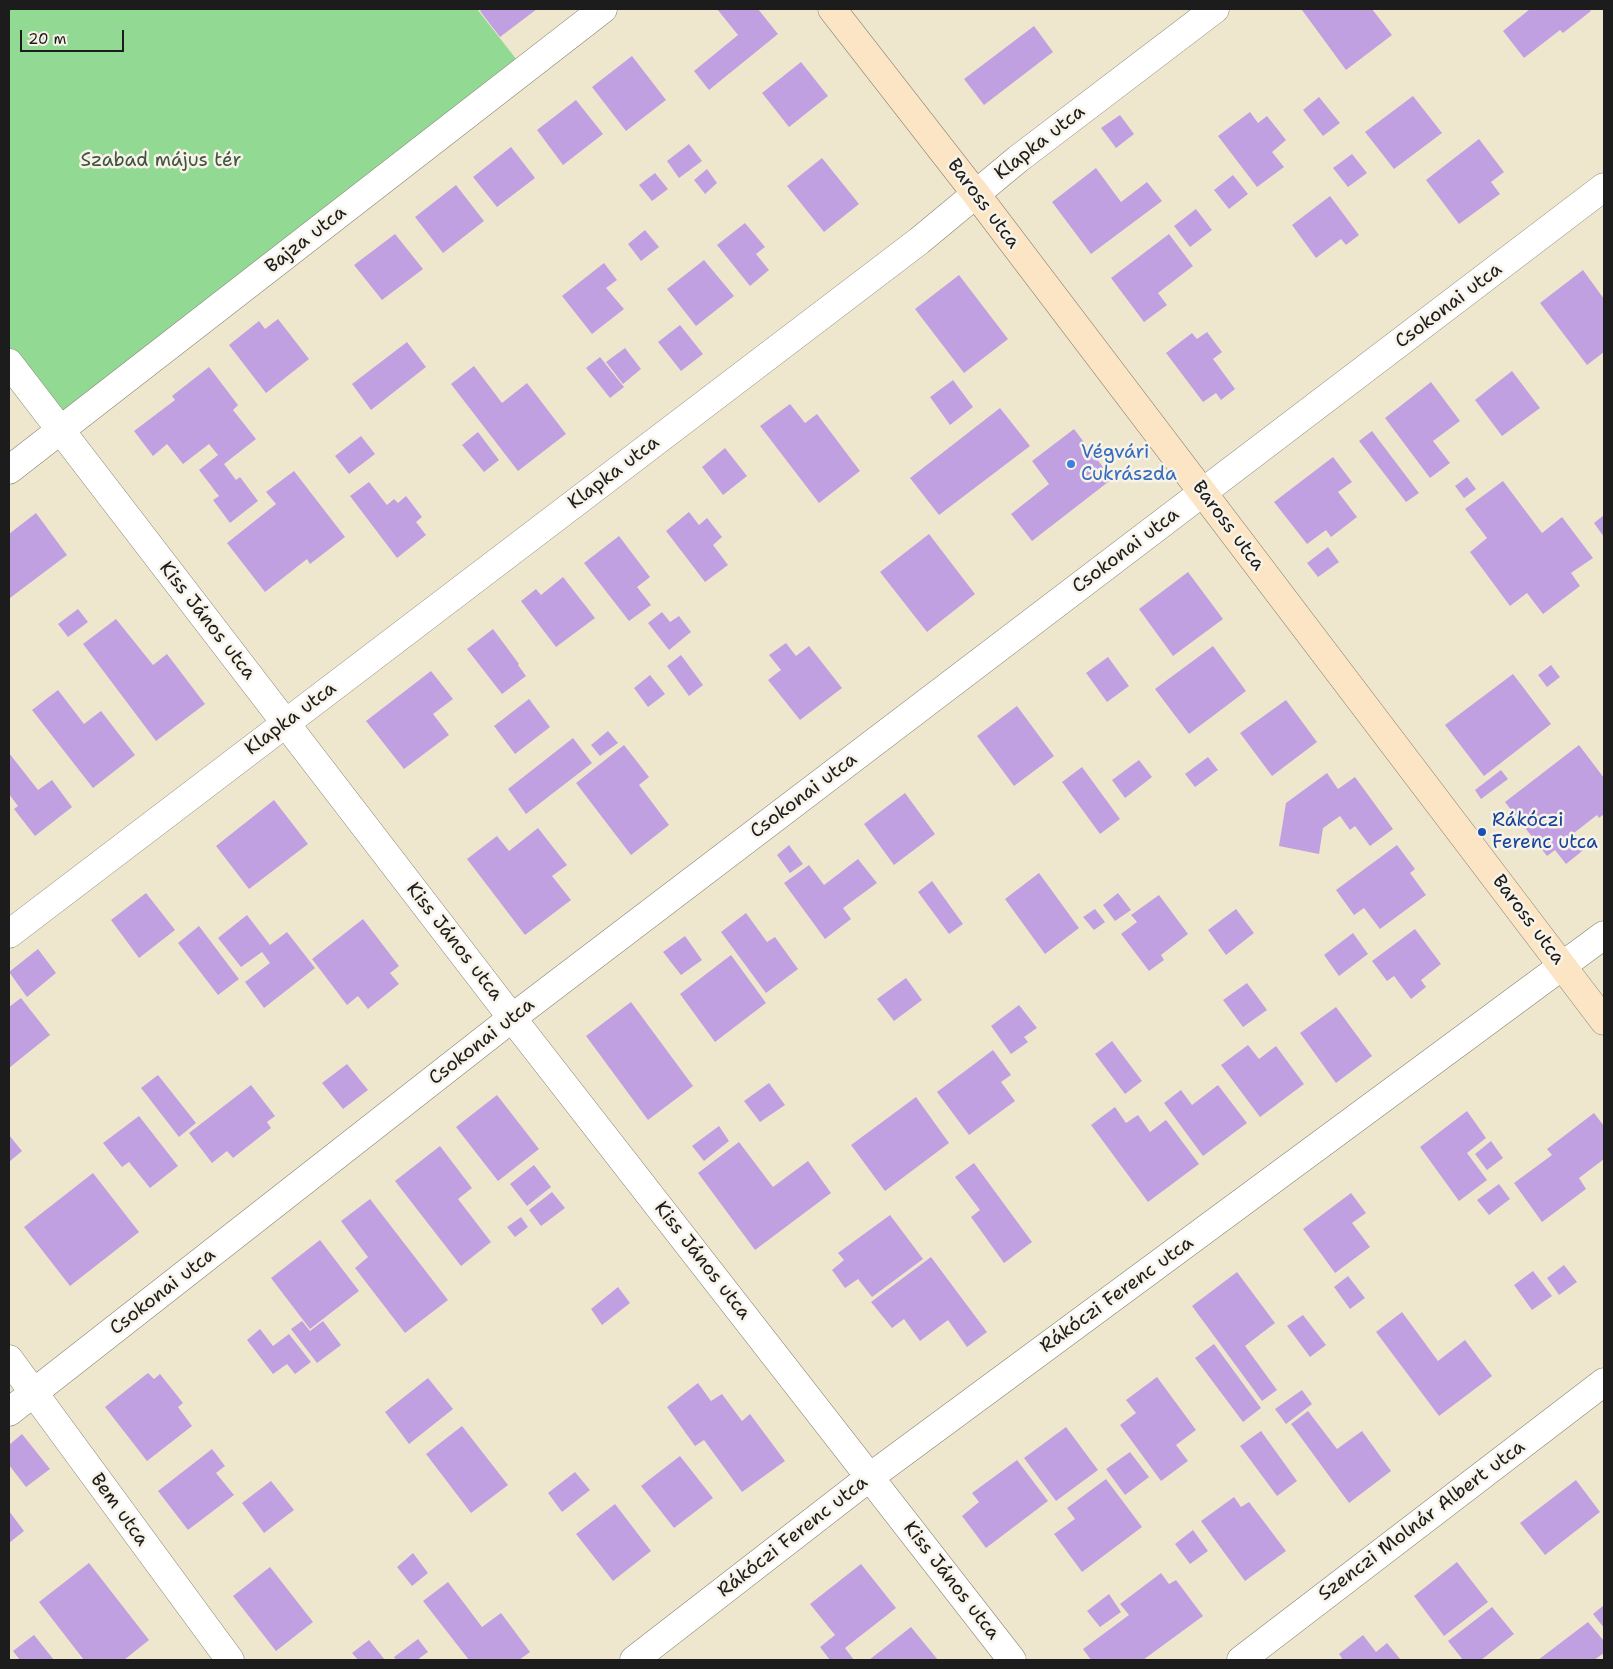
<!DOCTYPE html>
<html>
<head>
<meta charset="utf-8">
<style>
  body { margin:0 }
  #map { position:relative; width:1613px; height:1669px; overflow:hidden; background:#efe7cd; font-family:"Shantell Sans",sans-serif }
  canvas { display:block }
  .frame { position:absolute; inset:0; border:10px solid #1c1c1c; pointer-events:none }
  .scale { position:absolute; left:20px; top:30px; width:104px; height:22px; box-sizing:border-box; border:2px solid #1c1c1c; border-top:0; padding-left:6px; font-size:15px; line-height:18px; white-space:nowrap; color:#1c1c1c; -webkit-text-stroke:4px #f7f3e8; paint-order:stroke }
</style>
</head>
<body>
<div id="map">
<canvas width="1613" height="1669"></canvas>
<div class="frame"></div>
<div class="scale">20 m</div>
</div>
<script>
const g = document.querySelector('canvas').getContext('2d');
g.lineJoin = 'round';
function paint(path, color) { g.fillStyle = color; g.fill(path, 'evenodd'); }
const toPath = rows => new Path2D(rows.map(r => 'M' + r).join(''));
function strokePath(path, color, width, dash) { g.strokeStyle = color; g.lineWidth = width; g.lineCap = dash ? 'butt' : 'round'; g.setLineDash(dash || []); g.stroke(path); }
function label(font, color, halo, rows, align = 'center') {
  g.font = font + ' "Shantell Sans",sans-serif'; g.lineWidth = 5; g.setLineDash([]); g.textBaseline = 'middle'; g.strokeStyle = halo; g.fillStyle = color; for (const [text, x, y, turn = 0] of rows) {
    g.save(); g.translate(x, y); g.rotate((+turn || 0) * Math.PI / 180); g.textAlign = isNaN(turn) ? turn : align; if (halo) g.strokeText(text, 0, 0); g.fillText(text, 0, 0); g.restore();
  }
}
paint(toPath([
  [9,9,477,9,524,69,60,431,9,363]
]), '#92da94');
paint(toPath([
  [482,9,537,9,500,37,480,11],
  [717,9,758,9,778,34,709,90,694,71,738,35],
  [1304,9,1372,9,1392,35,1346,70,1302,10],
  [1530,9,1589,9,1591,11,1563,33,1560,30,1524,58,1503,31],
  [1034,26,1053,52,984,105,964,79],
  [632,56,666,100,626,131,592,87],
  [801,62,828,96,789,127,762,93],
  [1413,96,1442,133,1394,169,1365,132],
  [1319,97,1340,123,1323,136,1303,110],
  [576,100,603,134,563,165,537,130],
  [1250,112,1258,123,1267,116,1286,140,1272,152,1284,167,1257,187,1218,136],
  [1120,115,1134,134,1116,148,1101,128],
  [1479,139,1504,172,1491,182,1500,194,1459,224,1426,180],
  [689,144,702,161,679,178,667,161],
  [511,147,535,178,497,207,473,177],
  [1352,154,1367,173,1348,187,1333,168],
  [822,158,859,204,824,232,787,186],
  [1096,168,1121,202,1147,182,1162,201,1091,254,1052,202],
  [707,169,717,183,705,194,694,180],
  [655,173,668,189,652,201,639,185],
  [1233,175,1248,194,1229,209,1214,190],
  [456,185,484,221,443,253,415,217],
  [1330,196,1359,235,1346,245,1341,239,1316,258,1292,225],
  [1196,209,1212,230,1190,247,1174,226],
  [745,223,765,247,756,254,769,270,750,286,717,245],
  [645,230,659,247,641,261,628,244],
  [395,234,423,269,382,300,354,265],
  [1169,234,1193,266,1158,293,1167,305,1144,322,1111,278],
  [704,260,734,296,696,326,667,289],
  [604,263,617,280,606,288,624,309,592,334,562,296],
  [1583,270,1604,299,1604,352,1587,365,1540,303],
  [959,275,1008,339,964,373,915,309],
  [278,319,309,359,266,393,229,345,259,321,265,329],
  [680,325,703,354,681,371,658,342],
  [1207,332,1222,352,1213,359,1235,389,1221,400,1216,393,1203,402,1166,353,1192,333,1197,339],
  [407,342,426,367,371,410,352,384],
  [625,348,641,369,623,384,606,362],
  [600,357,624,387,610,398,586,368],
  [474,366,502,403,527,383,566,434,518,471,451,384],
  [209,367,238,405,233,410,256,439,224,464,236,480,240,477,258,501,230,523,213,500,219,496,199,470,218,455,209,444,183,464,167,444,153,456,134,431,175,400,172,396],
  [1512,371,1540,408,1502,436,1475,400],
  [953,380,973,407,950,425,930,397],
  [1431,382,1460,421,1433,441,1450,463,1430,478,1385,418],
  [790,404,805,423,817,414,860,471,819,503,760,426],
  [1000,408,1030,446,939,515,910,478],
  [1074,429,1112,479,1032,541,1011,514,1049,484,1032,461],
  [1372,431,1419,493,1406,502,1359,441],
  [478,432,499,460,484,472,462,445],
  [361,436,375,454,349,474,335,456],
  [725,448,747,476,723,495,702,467],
  [1333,457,1352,482,1338,492,1357,517,1331,537,1326,530,1307,544,1274,502],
  [294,471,345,537,310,564,307,559,265,592,227,543,276,504,266,492],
  [1467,477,1476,489,1464,498,1455,486],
  [1503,481,1542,533,1562,517,1593,558,1571,573,1580,586,1543,614,1527,593,1510,606,1470,552,1487,538,1465,509],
  [369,482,387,505,394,499,398,503,406,496,422,517,416,522,426,535,397,558,350,496],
  [689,512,699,525,707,518,722,537,713,545,728,565,705,582,666,531],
  [36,513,67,555,10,598,9,596,9,534],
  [1604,515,1604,537,1594,523],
  [929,534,975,594,927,632,880,572],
  [619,536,650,577,637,587,651,605,629,621,584,563],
  [1328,547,1339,562,1318,577,1307,563],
  [1188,572,1223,619,1173,656,1139,609],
  [563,577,595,618,556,647,521,601,536,589,541,595],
  [78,609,88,622,68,637,58,624],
  [662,612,670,622,679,616,691,632,669,650,648,623],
  [116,619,153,665,167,654,205,704,156,741,83,644],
  [493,629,519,664,518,665,526,676,502,694,467,649],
  [786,643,796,656,809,646,842,688,800,720,768,680,781,670,769,655],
  [1213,646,1246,691,1189,734,1155,689],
  [681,655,703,685,689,696,667,666],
  [1108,657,1129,686,1107,702,1086,673],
  [1551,665,1560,677,1547,687,1538,675],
  [431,671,453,699,433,714,449,735,404,769,366,721],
  [1513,674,1551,724,1484,776,1445,725],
  [650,675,665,694,648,707,634,688],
  [58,690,84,724,101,711,135,755,93,788,32,710],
  [529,699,550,727,515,754,494,726],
  [1286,700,1317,742,1272,776,1240,733],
  [1017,706,1054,756,1014,786,977,736],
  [608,731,618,743,600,756,591,745],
  [573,738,592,763,526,814,508,789],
  [624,745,649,777,639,785,669,825,631,855,576,783],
  [1579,745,1604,778,1604,814,1599,818,1597,815,1574,833,1586,848,1566,864,1555,850,1547,856,1505,802],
  [9,753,38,790,52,780,72,807,35,836,14,809,18,806,9,794],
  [1208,757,1218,770,1195,787,1185,774],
  [1139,760,1152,777,1125,798,1112,780],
  [1082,767,1120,819,1100,834,1062,782],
  [1501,770,1508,779,1481,799,1475,790],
  [1327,773,1338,789,1355,777,1393,829,1370,846,1355,826,1350,830,1340,816,1323,828,1319,854,1279,846,1286,803],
  [905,793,935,834,894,865,864,824],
  [274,800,308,844,249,889,216,846],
  [538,828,567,865,552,876,571,900,525,935,467,859,497,836,509,851],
  [789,845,803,864,790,873,777,855],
  [1397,845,1415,869,1410,873,1426,895,1380,929,1364,908,1354,915,1336,890],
  [858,859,877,883,843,908,851,919,825,939,784,883,809,865,824,885],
  [1039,873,1079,928,1045,954,1005,899],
  [932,881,963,924,949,934,918,892],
  [146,893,175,930,139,958,111,920],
  [1118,893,1131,910,1115,921,1103,905],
  [1159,895,1188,934,1161,955,1164,960,1149,971,1121,934,1137,922,1131,915],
  [1095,909,1105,922,1094,930,1083,917],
  [1236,909,1254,933,1226,955,1208,930],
  [746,913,767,942,775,937,798,969,766,993,721,932],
  [247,915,270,945,287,932,315,968,264,1008,245,982,270,963,262,952,241,967,218,938],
  [363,919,399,966,390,973,399,984,368,1009,358,996,347,1005,312,959],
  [199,926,239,979,218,995,178,943],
  [1415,929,1441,964,1421,980,1426,987,1411,999,1394,976,1387,981,1372,961],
  [1353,933,1368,954,1339,976,1324,955],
  [685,936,702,960,681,975,663,952],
  [38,949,56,973,27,997,9,972],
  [731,955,766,1003,715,1042,680,994],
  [906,978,922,1000,894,1021,877,999],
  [1247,983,1267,1010,1243,1027,1223,1000],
  [21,998,50,1035,9,1068,9,1007],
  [631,1002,693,1086,648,1120,586,1036],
  [1019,1005,1037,1028,1024,1037,1028,1042,1011,1054,991,1026],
  [1336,1007,1372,1056,1336,1083,1300,1033],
  [1112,1041,1142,1081,1125,1094,1095,1054],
  [1248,1045,1259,1059,1276,1046,1304,1084,1260,1117,1221,1065],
  [993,1050,1011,1075,1001,1082,1015,1101,969,1135,937,1092],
  [347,1064,368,1090,343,1109,322,1083],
  [158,1075,196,1123,179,1137,141,1088],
  [769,1083,785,1105,760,1122,744,1101],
  [251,1085,275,1116,267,1122,271,1128,233,1158,227,1151,212,1163,189,1133],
  [1218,1085,1247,1123,1203,1156,1164,1103,1181,1090,1192,1105],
  [497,1095,539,1149,498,1181,456,1127],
  [916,1097,949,1143,885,1191,851,1145],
  [1115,1107,1126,1123,1138,1115,1150,1132,1166,1120,1199,1164,1148,1202,1091,1125],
  [1467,1111,1486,1138,1467,1153,1487,1180,1459,1201,1420,1147],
  [1594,1113,1604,1126,1604,1159,1579,1178,1586,1189,1542,1222,1514,1183,1552,1155,1547,1149],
  [139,1116,178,1166,150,1188,129,1162,122,1167,103,1143],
  [719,1126,729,1141,704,1161,692,1146],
  [9,1135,22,1151,9,1162],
  [1491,1141,1503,1158,1487,1170,1475,1154],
  [739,1142,773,1187,808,1161,831,1193,755,1250,698,1173],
  [440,1146,472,1188,458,1199,491,1242,461,1266,395,1181],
  [974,1163,1032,1242,1004,1263,971,1217,980,1210,955,1177],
  [534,1165,551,1187,527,1206,510,1184],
  [93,1173,139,1232,70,1286,24,1227],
  [1499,1184,1510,1199,1489,1215,1477,1200],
  [552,1192,565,1208,541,1226,529,1210],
  [1351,1193,1366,1213,1352,1223,1370,1247,1335,1273,1303,1229],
  [370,1199,448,1300,405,1333,355,1268,368,1257,341,1221],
  [890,1215,923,1259,872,1297,858,1279,845,1288,832,1270,844,1260,838,1253],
  [521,1217,528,1227,515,1237,507,1227],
  [320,1240,359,1291,310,1329,271,1278],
  [931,1257,987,1332,967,1347,948,1320,920,1341,904,1319,892,1328,871,1302],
  [1564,1265,1577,1282,1559,1295,1547,1278],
  [1533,1271,1552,1296,1532,1310,1514,1285],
  [1237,1272,1275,1323,1245,1346,1277,1390,1262,1401,1192,1306],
  [1348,1276,1365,1298,1350,1309,1334,1287],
  [618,1287,630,1303,602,1325,591,1309],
  [1402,1312,1438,1361,1465,1340,1492,1376,1439,1416,1376,1332],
  [1303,1315,1326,1345,1310,1357,1287,1326],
  [302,1321,310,1331,323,1321,341,1345,317,1363,291,1329],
  [260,1329,273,1346,289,1334,311,1362,295,1374,287,1364,273,1374,247,1340],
  [1214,1344,1261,1408,1243,1422,1195,1358],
  [148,1373,154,1379,160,1374,183,1403,178,1407,192,1426,147,1461,105,1407],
  [1157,1377,1196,1430,1176,1445,1188,1461,1161,1481,1120,1425,1136,1413,1126,1400],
  [428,1378,453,1409,409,1444,385,1412],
  [698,1383,711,1401,722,1394,742,1421,750,1414,785,1461,742,1492,704,1440,695,1446,667,1407],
  [1302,1390,1312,1404,1286,1424,1275,1409],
  [1308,1411,1337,1449,1362,1431,1391,1471,1349,1503,1291,1424],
  [462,1426,508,1485,471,1513,426,1454],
  [1066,1427,1098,1470,1056,1501,1024,1458],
  [1261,1431,1297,1481,1277,1496,1240,1446],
  [22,1434,50,1469,26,1487,9,1465,9,1445],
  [212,1449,225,1466,216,1473,234,1495,188,1530,158,1491],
  [1130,1452,1149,1477,1125,1495,1106,1469],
  [680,1456,713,1498,674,1528,641,1486],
  [1017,1460,1048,1501,986,1548,962,1516,979,1502,972,1493],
  [575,1472,590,1490,562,1512,548,1493],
  [1106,1479,1142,1527,1082,1572,1054,1534,1075,1519,1067,1508],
  [1576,1480,1600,1512,1545,1555,1520,1523],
  [271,1481,294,1510,264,1533,242,1503],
  [1234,1497,1241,1507,1249,1502,1286,1551,1245,1581,1201,1521],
  [615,1504,651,1551,613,1581,576,1534],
  [9,1511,24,1531,9,1543],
  [1193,1530,1208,1551,1190,1564,1175,1544],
  [413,1553,428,1573,412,1586,397,1567],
  [1457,1562,1488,1602,1444,1636,1414,1596],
  [89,1563,149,1640,124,1660,84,1660,39,1602],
  [861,1564,896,1608,845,1648,854,1660,830,1660,820,1647,835,1635,810,1604],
  [270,1567,313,1622,276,1651,233,1596],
  [1161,1573,1169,1584,1176,1580,1203,1616,1143,1660,1091,1660,1083,1649,1129,1615,1120,1604],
  [448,1582,482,1627,501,1613,530,1652,519,1660,469,1660,423,1601],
  [1109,1594,1121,1612,1100,1627,1087,1611],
  [1604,1605,1604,1628,1593,1614],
  [1492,1607,1514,1634,1481,1660,1463,1660,1448,1641],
  [1588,1622,1604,1641,1604,1653,1594,1660,1538,1660],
  [911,1627,938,1660,869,1660],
  [34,1635,54,1660,20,1660,13,1651],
  [1363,1635,1376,1652,1387,1643,1401,1660,1343,1660,1339,1654],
  [418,1639,428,1652,417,1660,396,1660,394,1657],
  [369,1640,385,1660,358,1660,352,1653]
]), '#c1a0e2');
const street = toPath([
  [9,363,512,1018,1012,1660],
  [9,470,603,9],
  [9,934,919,241,1018,159,1215,9],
  [9,1359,230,1660],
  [9,1412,512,1018,1604,187],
  [634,1660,870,1477,1604,935],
  [1241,1660,1604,1382]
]);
const secondary = toPath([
  [832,9,976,194,1604,1021]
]);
strokePath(street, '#868274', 29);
strokePath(secondary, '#868274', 29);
strokePath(street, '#fff', 28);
strokePath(secondary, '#fce5c4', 28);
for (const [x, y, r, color] of [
  [1071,464,5,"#3f7fe0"],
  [1482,832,5,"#1a4fb4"]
]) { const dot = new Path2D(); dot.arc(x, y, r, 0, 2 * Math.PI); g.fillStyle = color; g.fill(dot); strokePath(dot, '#f7f3e8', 2); }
label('19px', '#1c1c1c', '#f7f3e8', [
  ["Klapka utca",1040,143,-38],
  ["Baross utca",983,204,53],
  ["Bajza utca",306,240,-38],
  ["Csokonai utca",1449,306,-37],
  ["Klapka utca",614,473,-37],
  ["Baross utca",1228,526,53],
  ["Csokonai utca",1126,551,-37],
  ["Kiss János utca",207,621,52],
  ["Klapka utca",291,719,-37],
  ["Csokonai utca",804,796,-37],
  ["Baross utca",1528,920,53],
  ["Kiss János utca",454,942,52],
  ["Csokonai utca",482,1042,-38],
  ["Kiss János utca",702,1261,52],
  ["Csokonai utca",163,1292,-38],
  ["Rákóczi Ferenc utca",1117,1295,-36],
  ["Bem utca",119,1510,54],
  ["Szenczi Molnár Albert utca",1422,1521,-37],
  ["Rákóczi Ferenc utca",793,1537,-38],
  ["Kiss János utca",951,1581,52]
]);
label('19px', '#3f5540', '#f7f3e8', [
  ["Szabad május tér",161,161]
]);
label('19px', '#366cbe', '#f7f3e8', [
  ["Végvári",1081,453],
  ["Cukrászda",1081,475]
], 'left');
label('19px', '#164399', '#f7f3e8', [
  ["Rákóczi",1492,821],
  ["Ferenc utca",1492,843]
], 'left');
</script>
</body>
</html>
